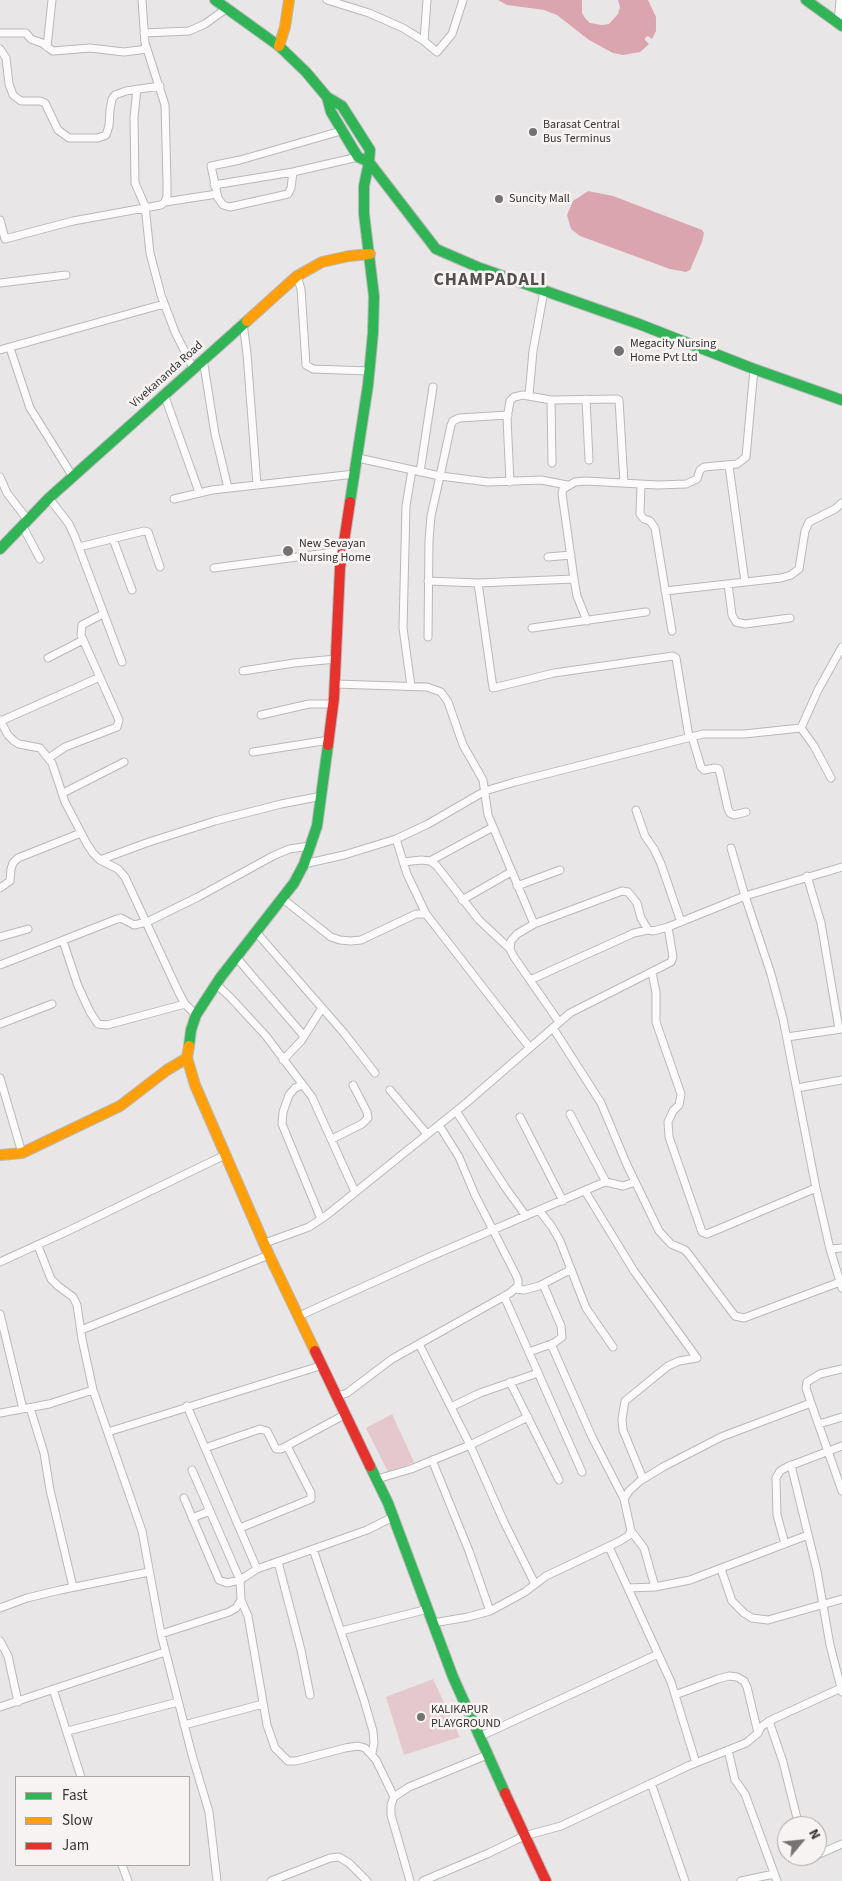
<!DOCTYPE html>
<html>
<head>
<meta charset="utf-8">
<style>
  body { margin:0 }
  #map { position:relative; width:842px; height:1881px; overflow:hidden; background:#e9e6e7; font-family:"Source Sans 3",sans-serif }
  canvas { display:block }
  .legend { position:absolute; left:15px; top:1776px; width:175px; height:90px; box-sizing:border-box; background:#f7f3f3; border:1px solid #a9a6a6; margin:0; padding:6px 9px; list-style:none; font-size:15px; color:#353333 }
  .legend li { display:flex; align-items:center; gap:10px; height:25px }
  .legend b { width:25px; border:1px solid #a9a6a6 }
  .north { position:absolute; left:777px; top:1816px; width:50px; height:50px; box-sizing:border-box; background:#f7f3f3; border:1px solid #a9a6a6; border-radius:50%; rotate:62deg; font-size:14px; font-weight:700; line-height:20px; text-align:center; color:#353333 }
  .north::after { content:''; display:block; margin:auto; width:18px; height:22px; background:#747272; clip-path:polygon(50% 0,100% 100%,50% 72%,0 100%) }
</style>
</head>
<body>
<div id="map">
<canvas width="842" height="1881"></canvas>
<ul class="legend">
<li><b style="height:6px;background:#30b455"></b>Fast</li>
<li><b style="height:6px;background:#ff9f0a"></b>Slow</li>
<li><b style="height:6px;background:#e5322d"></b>Jam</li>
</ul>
<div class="north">N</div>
</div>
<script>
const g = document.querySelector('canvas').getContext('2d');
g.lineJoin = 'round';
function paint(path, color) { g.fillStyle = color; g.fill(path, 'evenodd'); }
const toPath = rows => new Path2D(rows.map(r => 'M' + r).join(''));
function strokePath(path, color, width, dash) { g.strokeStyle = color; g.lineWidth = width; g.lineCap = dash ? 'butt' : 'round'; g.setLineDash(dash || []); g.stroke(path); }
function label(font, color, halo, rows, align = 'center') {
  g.font = font + ' "Source Sans 3",sans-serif'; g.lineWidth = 5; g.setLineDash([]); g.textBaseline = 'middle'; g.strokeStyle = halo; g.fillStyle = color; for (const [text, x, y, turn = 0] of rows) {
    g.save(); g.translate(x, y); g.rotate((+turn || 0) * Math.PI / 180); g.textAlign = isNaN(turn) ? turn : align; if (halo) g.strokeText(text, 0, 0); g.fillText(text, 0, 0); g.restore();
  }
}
paint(toPath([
  [392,1414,414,1462,389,1474,366,1428],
  [433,1679,460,1737,404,1755,386,1697]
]), '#e4c8cd');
paint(toPath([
  [498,0,582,0,582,13,585,18,590,23,602,25,609,24,618,14,620,7,618,0,648,0,656,17,656,31,652,39,648,36,645,38,645,40,649,44,640,52,623,55,613,53,589,40,557,15,544,10,507,5],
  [588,191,613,196,702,230,704,233,702,242,690,270,686,272,670,269,580,236,571,229,567,215,573,201]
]), '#dba5b0');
const street = toPath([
  [327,0,369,13,403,28,424,41,437,52,452,34,463,0],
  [838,24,840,0],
  [0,33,26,33,31,39,42,43,53,51,90,48,124,52,147,49],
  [144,33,189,31,205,24,227,8],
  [424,41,427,0],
  [47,47,52,0],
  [0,49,6,58,9,84,13,95,21,101,40,101,45,103,58,130,69,138,98,138,106,135,109,126,110,110,112,99,115,95,126,91,160,86],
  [137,89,134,117,135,183,145,206,150,253,161,295,175,332,193,368],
  [293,172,291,188,288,194,230,207,223,205,218,198,211,166,240,160,341,131],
  [214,185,293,172,358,157],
  [165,202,217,194],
  [0,220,5,239,73,221,161,205,165,202,167,196,167,182,165,105,145,43,142,0],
  [297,276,301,289,306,365,313,369,369,371],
  [0,283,66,275],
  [243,323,247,354,257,485],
  [10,348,30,408,73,477],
  [0,350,164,304],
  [203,359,215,434,228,488],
  [164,394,199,492],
  [529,395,533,351,544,291],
  [586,399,589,460],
  [551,400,552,463],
  [508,415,459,418,453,421,451,425,440,476,488,482,541,480,567,485],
  [358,458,440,476,431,516,429,540,428,637],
  [729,466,745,582],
  [420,472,433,387],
  [0,477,7,493,27,519],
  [510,482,507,418,509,407,510,401,514,397,523,395,551,400,617,399,619,400,624,483],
  [641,485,640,514,644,519,650,521,655,528,672,631],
  [49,498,69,524,75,537,122,662],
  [174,499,212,490,355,474],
  [22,525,40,559],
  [113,539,132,590],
  [79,547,144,531,148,532,160,567],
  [548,557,571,555],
  [214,568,342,551],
  [428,581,478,583,574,579],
  [478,583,493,688,554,673,673,656,676,658,689,737],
  [728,584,732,615,736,622,745,624,790,618],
  [665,591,781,578,791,575,799,569,805,531,809,522,835,509,842,503],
  [587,621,577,596,574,579,562,494,563,489,575,482,586,481,658,485,686,484,697,479,700,470,704,467,737,464,746,457,754,369],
  [532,628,646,612],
  [48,658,83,640],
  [243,671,294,663,336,659],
  [335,684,427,687,441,692,448,702,463,745,483,780,488,815,534,924,622,891,628,892,637,903,641,918,648,930,653,931,668,927],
  [411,686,403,628,406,506,412,470],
  [261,715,309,704,333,704],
  [0,720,8,735,14,741,19,744,40,748,52,763,65,802,87,844,93,853,100,860,118,869,125,877,179,993,185,1004,196,1015],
  [1,721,100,677],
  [692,737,701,767,704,770,715,768,719,769,728,809,730,813,734,815,746,812],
  [253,752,329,740],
  [49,758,65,747,117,727,119,720,81,635,82,625,103,614],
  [831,778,814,746,801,728,818,690,842,647],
  [63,793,124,762],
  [636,810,645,836,654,849,661,864,681,922],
  [396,839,407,874,426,914],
  [731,848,745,896,771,974,783,1019,816,1188,830,1249,842,1288],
  [100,860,149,842,215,821,281,804,322,796],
  [430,861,493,827],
  [403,862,421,860,430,861,436,865,479,920,510,949],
  [304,864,344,855,396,839,428,824,485,791,515,782,703,734,744,734,801,728],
  [807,876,821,923,839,1029],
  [517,886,560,870],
  [0,888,10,881,11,869,13,863,18,858,81,833],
  [283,899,331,937,340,940,351,941,361,940,416,914,426,914,530,1048],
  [462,900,511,872],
  [534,924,517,934,511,941,510,949,514,957,559,1022],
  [256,932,344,1033,375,1073],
  [0,937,28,929],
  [63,941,78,986,90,1012,98,1024,107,1025,185,1004],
  [236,957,304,1036],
  [0,965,117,919,121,918,134,925,147,922,198,897,273,856,289,849,310,846],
  [652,973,656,992,656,1022,681,1094,679,1105,673,1111,668,1122,669,1137,702,1232,707,1234,816,1188],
  [530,980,634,933,648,930],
  [216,984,231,998,266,1036,312,1097,355,1192],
  [0,1024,52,1004],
  [553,1028,601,1103,627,1165,659,1231,671,1244,685,1250,690,1256,735,1316,744,1318,840,1282],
  [787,1037,842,1029],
  [283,1060,301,1041,322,1008],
  [0,1078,22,1153],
  [302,1085,295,1088,289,1095,283,1112,282,1124,321,1219],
  [797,1088,842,1080],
  [390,1090,427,1134],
  [456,1111,505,1187,526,1216],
  [570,1114,606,1182],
  [520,1117,563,1201],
  [332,1139,362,1124,368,1118,367,1112,353,1085],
  [585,1191,634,1271,697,1358,679,1361,668,1366,625,1401,622,1419,623,1430,643,1479],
  [539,1210,552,1227,560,1241,586,1308,613,1347],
  [265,1243,309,1227,327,1215,465,1104,570,1013,671,962,673,957,668,927,745,896,842,867],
  [38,1246,51,1279,58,1286,73,1297,77,1305,82,1339,93,1390,142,1531,161,1634,192,1755,209,1812,217,1881],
  [830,1249,842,1248],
  [0,1262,70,1230,225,1155],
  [515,1289,524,1290,539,1286,570,1270],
  [504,1296,582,1472],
  [0,1314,23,1409],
  [299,1316,427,1258,600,1184,606,1182,623,1186,635,1182],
  [81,1330,269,1255],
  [551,1344,592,1437,624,1499],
  [529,1352,554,1343,562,1337,561,1326,543,1284],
  [510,1382,559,1480],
  [337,1396,347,1393,392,1359,510,1293,518,1286,518,1280,516,1275,475,1195,459,1157,439,1125],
  [811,1403,806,1388,807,1382,820,1374,842,1369],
  [187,1406,257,1569],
  [451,1407,480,1393,538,1373],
  [30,1408,44,1453,50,1490,73,1587],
  [0,1413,49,1404,93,1390],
  [528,1417,470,1445,504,1522,535,1584],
  [819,1424,842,1417],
  [108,1432,323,1365],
  [205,1448,260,1429,267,1431,276,1449,281,1449,346,1414],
  [432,1460,469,1551,490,1611],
  [791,1465,817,1571,830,1645,842,1692],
  [377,1479,411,1469,470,1445,419,1344],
  [184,1498,219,1580,227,1583,240,1580,192,1470],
  [192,1518,210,1511],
  [240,1528,311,1499,311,1493,287,1446],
  [631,1531,644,1548,655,1587],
  [785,1544,777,1515,776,1478,780,1471,787,1467,842,1446],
  [609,1547,671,1682,696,1763],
  [313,1549,364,1700,373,1731,374,1743,372,1753],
  [278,1562,301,1650,310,1695],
  [721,1569,732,1601,744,1613,752,1618,768,1620,842,1599],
  [628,1588,655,1587,690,1580,808,1535],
  [241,1600,248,1616,267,1725,275,1748,288,1761,296,1761,345,1748,358,1746,365,1748,376,1760,394,1797],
  [0,1608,27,1598,60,1590,149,1572],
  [433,1623,468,1617,490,1611,525,1592,546,1576,620,1541,628,1536,631,1531,624,1499,629,1491,640,1481,663,1467,721,1437,811,1403,842,1491],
  [341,1631,428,1609],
  [161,1634,229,1612,236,1608,241,1600,240,1580,257,1569,367,1530,393,1517],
  [0,1641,8,1656,18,1702],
  [53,1689,81,1777],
  [675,1695,718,1679,729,1676,737,1677,744,1681,747,1687,758,1733],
  [0,1707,165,1652],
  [769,1721,783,1762,799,1826],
  [184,1725,263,1704],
  [68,1731,178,1702],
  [479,1737,658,1654],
  [728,1750,735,1780,745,1794,777,1881],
  [651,1783,685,1881],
  [817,1855,842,1844],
  [122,1865,128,1881],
  [271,1881,330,1858,339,1857,349,1863,367,1881],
  [410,1881,391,1815,391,1805,394,1797,409,1787,487,1755],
  [423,1881,489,1853,524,1836,561,1826,688,1766,746,1743,758,1733,761,1727,769,1721,841,1688],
  [741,1881,774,1874]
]);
const fast = toPath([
  [215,0,279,46,306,72,327,97,342,106,370,150,369,162],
  [806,0,842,26],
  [327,97,331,112,358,157,369,162,436,249,480,268,639,324,754,369,842,400],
  [350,502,368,385,373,333,374,296,364,214,364,186,369,162],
  [0,549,49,498,247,321],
  [189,1046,191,1030,196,1015,220,978,294,883,304,864,317,826,328,745],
  [370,1466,388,1503,453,1677,505,1793]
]);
const slow = toPath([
  [279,46,285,27,289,0],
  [247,321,297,276,322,262,349,256,370,254],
  [189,1046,187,1058,195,1085,269,1255,315,1351],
  [0,1155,22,1153,120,1106,167,1070,187,1058]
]);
const jam = toPath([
  [328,745,334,698,340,568,350,502],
  [315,1351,370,1466],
  [505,1793,546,1881]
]);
strokePath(street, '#bab8b9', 9);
strokePath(fast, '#bab8b9', 12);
strokePath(slow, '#bab8b9', 12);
strokePath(jam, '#bab8b9', 12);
strokePath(street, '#fcfbfb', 7);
strokePath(fast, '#30b455', 10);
strokePath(slow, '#ff9f0a', 10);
strokePath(jam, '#e5322d', 10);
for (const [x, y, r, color] of [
  [533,132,5,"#747272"],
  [499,199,5,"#747272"],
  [619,351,6,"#747272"],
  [288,551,6,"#747272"],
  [421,1717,5,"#747272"]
]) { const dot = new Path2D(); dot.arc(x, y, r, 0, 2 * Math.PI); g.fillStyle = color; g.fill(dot); strokePath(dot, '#f7f3f3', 2); }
label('12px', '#353333', '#f7f3f3', [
  ["Barasat Central",543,125],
  ["Bus Terminus",543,139],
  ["Suncity Mall",509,199],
  ["Megacity Nursing",630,344],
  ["Home Pvt Ltd",630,358],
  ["New Sevayan",299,544],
  ["Nursing Home",299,558],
  ["KALIKAPUR",431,1710],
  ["PLAYGROUND",431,1724]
], 'left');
label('12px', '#353333', '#f7f3f3', [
  ["Vivekananda Road",167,375,-42]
]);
g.letterSpacing = '1px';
label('bold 18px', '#524e4f', '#f7f3f3', [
  ["CHAMPADALI",490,281]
]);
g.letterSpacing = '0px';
</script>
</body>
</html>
